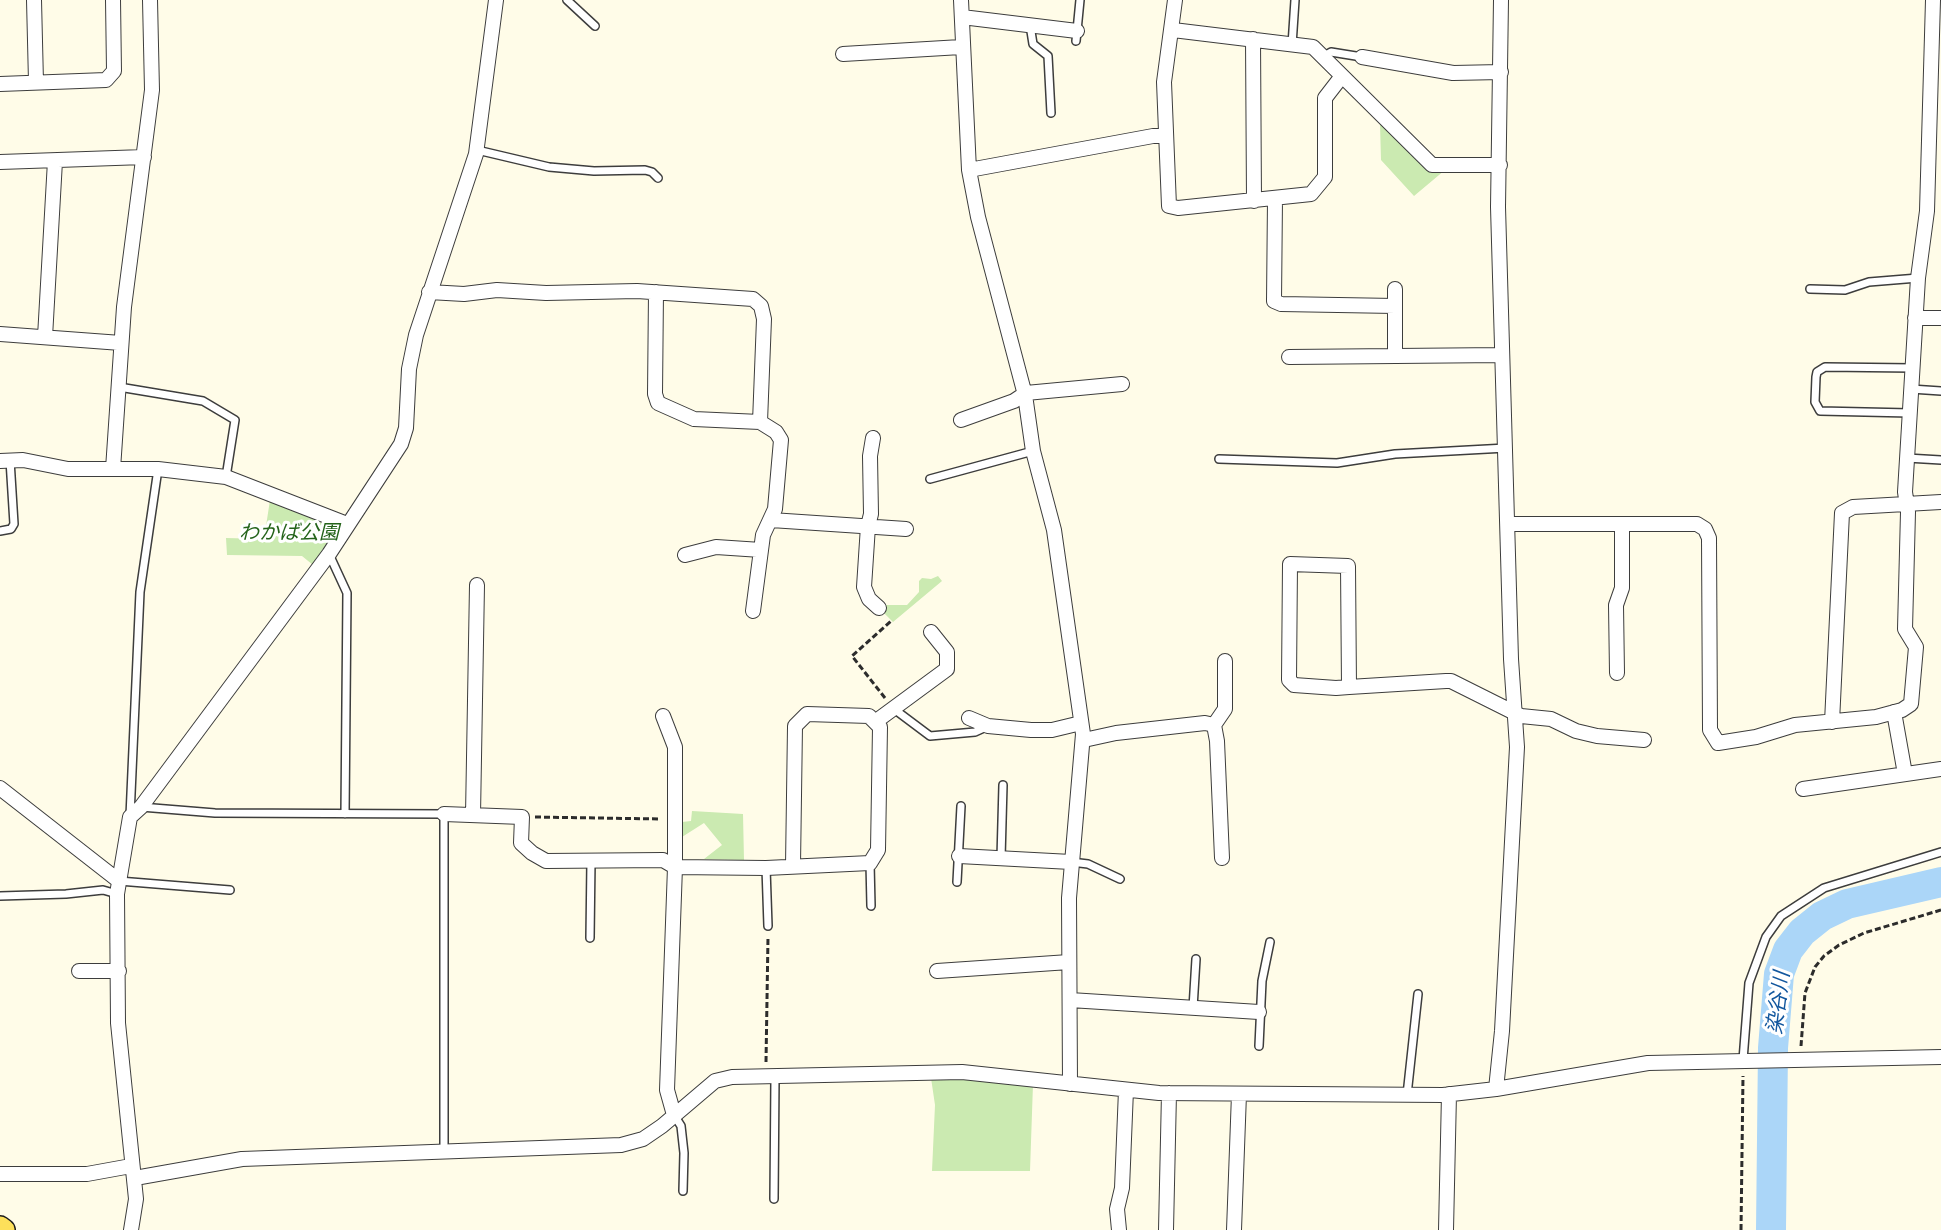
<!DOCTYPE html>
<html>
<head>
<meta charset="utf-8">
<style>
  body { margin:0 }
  canvas { display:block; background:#fffce8 }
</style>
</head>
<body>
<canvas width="1941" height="1230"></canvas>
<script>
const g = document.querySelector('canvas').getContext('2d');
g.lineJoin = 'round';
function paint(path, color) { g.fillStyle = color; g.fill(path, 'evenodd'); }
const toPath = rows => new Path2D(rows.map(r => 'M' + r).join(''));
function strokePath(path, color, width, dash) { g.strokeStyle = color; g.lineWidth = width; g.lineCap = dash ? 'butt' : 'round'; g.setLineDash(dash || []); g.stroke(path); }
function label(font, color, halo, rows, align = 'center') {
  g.font = font + ' "Libre Baskerville","Noto Sans JP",serif'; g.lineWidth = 6; g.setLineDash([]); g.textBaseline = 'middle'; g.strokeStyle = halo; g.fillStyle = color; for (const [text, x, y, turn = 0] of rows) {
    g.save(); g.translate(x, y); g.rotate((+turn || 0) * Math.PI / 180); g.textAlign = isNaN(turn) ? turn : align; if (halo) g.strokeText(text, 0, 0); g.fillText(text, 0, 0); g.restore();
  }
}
paint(toPath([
  [1380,124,1422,163,1445,170,1414,196,1381,160],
  [270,500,336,529,313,565,302,556,227,555,226,538,264,539],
  [938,576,942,581,893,622,879,608,883,605,907,605,919,592,919,581,922,578,931,579],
  [692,811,743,814,744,860,704,859,722,845,704,823,682,837,682,822,691,821],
  [963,1076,1033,1084,1030,1171,932,1171,935,1105,931,1078]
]), '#cbeab1');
strokePath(toPath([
  [1771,1230,1773,1048,1779,974,1788,950,1802,932,1822,916,1847,904,1941,882]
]), '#abd6f8', 30);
const service = toPath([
  [567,0,595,26],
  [1030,25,1033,44,1048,56,1051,113],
  [1076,41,1080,0],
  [1292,45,1295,0],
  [1324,56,1331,52,1362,57],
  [477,150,549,167,594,171,645,170,652,172,658,178],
  [1810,289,1845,290,1869,282,1918,278],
  [119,387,203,401,235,420,226,477],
  [1911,389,1941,391],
  [1910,413,1820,411,1815,402,1816,377,1817,372,1825,367,1913,368],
  [1907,458,1941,460],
  [1219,459,1337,463,1395,454,1506,448],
  [930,479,1033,451],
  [0,531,11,529,14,524,10,460],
  [329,554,347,593,345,814],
  [894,709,930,736,975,732,986,727],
  [141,807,215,813,444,814,444,1151],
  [130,816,140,592,158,469],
  [1001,858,1003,785],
  [1071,862,1088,864,1120,879],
  [870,863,871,906],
  [766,868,768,926],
  [119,881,230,890],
  [957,882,961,806],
  [0,896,66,894,103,890,117,894],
  [590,938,591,861],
  [1193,1008,1196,959],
  [1259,1046,1262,981,1270,942],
  [1743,1060,1749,983,1766,937,1781,916,1824,888,1941,852],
  [1407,1095,1418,994],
  [674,1115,681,1126,684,1153,683,1191],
  [774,1199,775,1077]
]);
const minor = toPath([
  [34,0,36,82],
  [961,0,969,170,978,217,1025,395,1033,451,1054,530,1083,734,1069,898,1070,1084],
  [1175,0,1164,82,1169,206,1178,208,1311,194,1325,177,1325,98,1342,76],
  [962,17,1077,31],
  [1173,30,1313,47,1432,165,1500,165],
  [1253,39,1254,201],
  [843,54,961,47],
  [1362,57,1453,73,1501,72],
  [0,84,106,80,114,71,113,0],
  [0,162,144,157],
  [969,170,1153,136,1165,136],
  [1275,199,1274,301,1281,304,1395,306],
  [1395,289,1395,355],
  [429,292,464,294,497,290,546,293,637,291,753,299,761,306,764,319,760,422],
  [656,292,655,394,658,403,694,419,760,422,776,432,781,440,775,509,763,535,753,611],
  [1915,318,1941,318],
  [0,334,121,343],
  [45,337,55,161],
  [1289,357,1502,355],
  [961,420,1014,401,1026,393,1122,384],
  [873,438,870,456,871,514,868,526,864,587,869,599,879,608],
  [0,461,23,460,68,469,158,469,226,477,347,524],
  [113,469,124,307,152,90,150,0],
  [771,520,906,529],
  [1509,524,1697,524,1705,529,1709,538,1710,730,1718,743,1756,737,1795,725,1876,717,1902,710,1911,704,1916,647,1905,629,1908,512,1905,492,1918,278,1927,211,1933,0],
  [685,555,716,547,761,550],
  [1617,673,1616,605,1622,588,1622,525],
  [1349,687,1348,566,1290,564,1289,680,1294,685,1336,688,1349,687,1446,681,1451,681,1521,716,1551,719,1576,731,1597,736,1644,740],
  [1894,712,1905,774],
  [663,716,675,747,675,867,667,1090,674,1115],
  [969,718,988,726,1031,730,1052,730,1081,723],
  [875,722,947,669,947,652,931,632],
  [1832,722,1842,513,1853,507,1941,502],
  [1214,725,1225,709,1225,661],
  [1084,740,1116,733,1205,723,1214,725,1217,741,1222,858],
  [0,788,119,881],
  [1803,789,1941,769],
  [444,814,522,817,521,843,532,853,546,861,663,860,675,867,766,868,870,863,878,850,880,727,869,716,807,714,795,726,793,865],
  [473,815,477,585],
  [959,856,1071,862],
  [79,971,119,971],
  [937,971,1069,962],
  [1070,1000,1259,1012],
  [1496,1089,1502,1031,1517,747,1511,659,1498,207,1501,0],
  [0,1174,87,1174,131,1166],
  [135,1178,242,1159,621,1145,643,1139,662,1126,715,1081,732,1077,962,1072,1159,1093,1443,1095,1496,1089,1648,1063,1941,1057],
  [131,1230,136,1199,118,1023,117,894,130,817,141,807,329,554,401,444,406,428,409,369,416,335,476,154,496,0],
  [1119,1230,1117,1209,1122,1188,1126,1090],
  [1166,1230,1169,1093],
  [1234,1230,1239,1094],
  [1446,1230,1449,1094]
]);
const primary = toPath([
  [0,1227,4,1230]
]);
strokePath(service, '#3d3d3d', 10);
strokePath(minor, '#3d3d3d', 16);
strokePath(primary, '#1b1b1b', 24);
strokePath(toPath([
  [885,698,852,656,891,621],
  [535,817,661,819],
  [1801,1046,1805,993,1815,967,1824,956,1839,945,1864,933,1941,910],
  [766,1062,768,937],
  [1741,1230,1743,1076]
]), '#2c2c2c', 3, [6, 3]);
strokePath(service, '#fff', 7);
strokePath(minor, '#fff', 14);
strokePath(primary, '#fde05a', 21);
label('italic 20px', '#24631a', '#fff', [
  ["わかば公園",289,533]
]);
label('italic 21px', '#12579e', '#fff', [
  ["染谷川",1779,1003,-83]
]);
</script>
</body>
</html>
